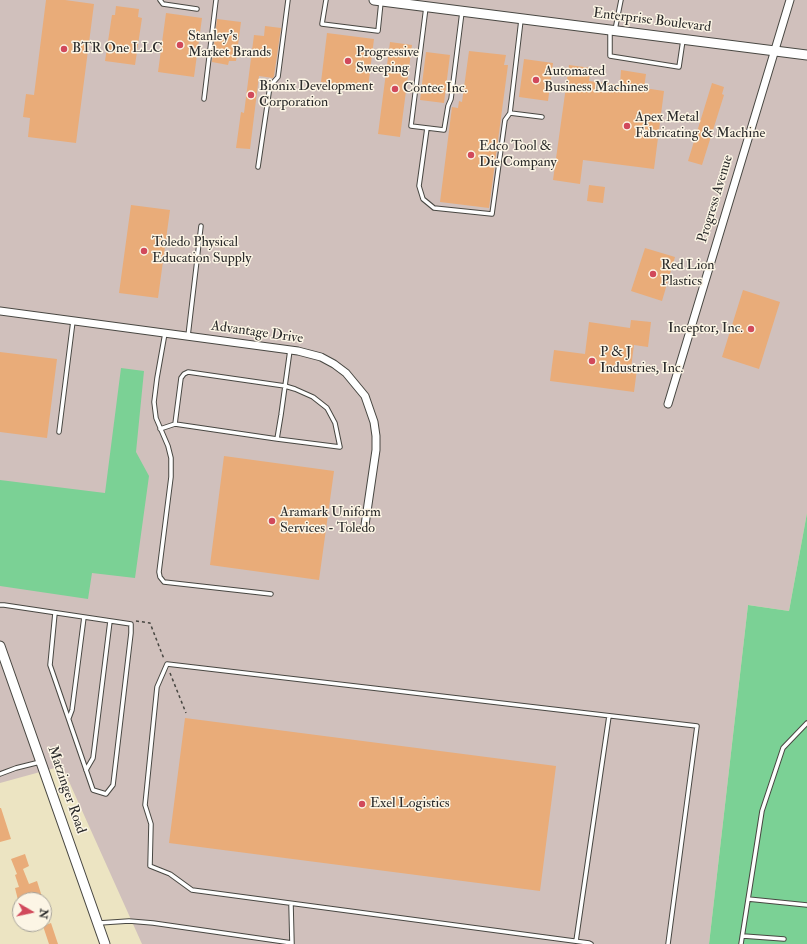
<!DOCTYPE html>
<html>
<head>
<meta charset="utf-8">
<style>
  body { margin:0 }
  #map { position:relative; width:807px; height:944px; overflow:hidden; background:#ece4c2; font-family:"IM FELL Double Pica",serif }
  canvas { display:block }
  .north { position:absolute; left:12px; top:892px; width:40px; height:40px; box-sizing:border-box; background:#fcf5e5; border:1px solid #a8a49b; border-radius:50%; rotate:99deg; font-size:11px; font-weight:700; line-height:16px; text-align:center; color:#2b2b2b }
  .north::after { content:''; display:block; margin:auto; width:14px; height:18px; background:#d1495b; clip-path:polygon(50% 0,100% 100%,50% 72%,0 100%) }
</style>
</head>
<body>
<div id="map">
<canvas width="807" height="944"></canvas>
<div class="north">N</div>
</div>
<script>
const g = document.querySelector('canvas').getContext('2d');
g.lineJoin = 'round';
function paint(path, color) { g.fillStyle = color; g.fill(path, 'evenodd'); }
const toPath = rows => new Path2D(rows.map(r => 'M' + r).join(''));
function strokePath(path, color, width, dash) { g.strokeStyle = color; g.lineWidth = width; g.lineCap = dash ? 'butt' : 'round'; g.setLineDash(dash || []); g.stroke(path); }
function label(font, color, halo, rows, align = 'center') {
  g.font = font + ' "IM FELL Double Pica",serif'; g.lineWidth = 3; g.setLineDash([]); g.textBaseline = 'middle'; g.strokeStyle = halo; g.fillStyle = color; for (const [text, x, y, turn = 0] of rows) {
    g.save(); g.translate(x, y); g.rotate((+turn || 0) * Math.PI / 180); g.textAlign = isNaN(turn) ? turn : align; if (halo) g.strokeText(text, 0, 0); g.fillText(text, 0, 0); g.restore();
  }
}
paint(toPath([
  [0,0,807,0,807,513,789,611,748,605,709,944,142,944,62,766,0,783]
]), '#d0c0bc');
paint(toPath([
  [121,368,144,371,136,452,149,476,135,578,92,573,88,599,0,586,0,480,105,493],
  [807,513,807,944,709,944,748,605,789,611]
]), '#7bd195');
paint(toPath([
  [46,0,65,0,94,4,76,143,28,137,30,118,23,117,26,94,34,95],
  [116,6,139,9,138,17,142,18,135,65,105,61,112,15,115,15],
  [166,13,202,18,194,77,158,72],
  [217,19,241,22,236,61,229,61,228,65,212,62],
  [265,26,281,28,274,76,273,78,259,76,250,149,236,148,241,112,244,113,254,35,264,36],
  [327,33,374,39,368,88,321,82],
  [390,42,412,45,400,137,378,134],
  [469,51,506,55,504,65,508,65,489,208,440,202,452,107,458,108,459,101,462,102],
  [426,52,450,55,444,103,420,100],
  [524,59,553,63,548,101,519,97],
  [569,65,591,68,589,81,620,85,621,70,646,74,644,88,664,91,654,169,583,160,580,184,553,180],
  [712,83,724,87,722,94,724,95,702,165,688,161],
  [589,185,605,187,603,203,587,201],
  [131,205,170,210,158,298,119,293],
  [645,248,675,257,662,301,631,291],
  [743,290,780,302,759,369,722,357],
  [631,320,651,322,648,347,634,345,631,368,637,369,634,392,550,381,554,350,585,354,589,322,630,328],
  [0,352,57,359,47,438,0,432],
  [224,456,334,471,319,580,210,565],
  [185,718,556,766,540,891,169,843],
  [0,808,1,808,11,839,0,842],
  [25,854,29,866,23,869,29,884,37,881,43,900,18,900,15,888,19,887,15,875,17,874,11,859],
  [51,923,58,944,49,944,43,926]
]), '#e9ac79');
const service = toPath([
  [160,0,163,4,197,9],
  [326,0,322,24,378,31,381,2],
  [426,7,411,126,444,130,448,106,451,99,462,12],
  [615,30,621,0],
  [610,31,610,56,679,67,683,40],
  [204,99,216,0],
  [510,113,521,20],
  [427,128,419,186,423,199,434,208,492,214,505,120,510,113,542,117],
  [258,167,270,86,278,77,288,0],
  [165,333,157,378,154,402,156,418,168,446,171,458,171,477,159,572,160,577,164,582,271,594],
  [188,336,201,226],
  [160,429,175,424],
  [59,432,73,321],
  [277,439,175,424,181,378,184,374,188,372,285,386,295,389,313,397,327,408,335,423,340,447,277,439,281,415,285,386,290,350],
  [0,605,4,605,131,624,131,633,113,785,106,794,93,790,50,665,55,613],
  [69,718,72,710,84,617],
  [86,770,93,758,110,621],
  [0,774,16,768,40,762],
  [748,899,807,905],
  [291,904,292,944],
  [99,923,129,921,153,923,292,943],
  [743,936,784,939],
  [576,941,609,716],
  [591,944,589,943,192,890,170,874,150,866,151,824,145,805,157,687,167,664,697,726,668,944],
  [741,944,762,811,783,748,807,723]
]);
const minor = toPath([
  [0,311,298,351,321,357,334,364,346,373,365,396,374,422,376,436,376,450,365,525],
  [668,404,790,0]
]);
const tertiary = toPath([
  [374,0,807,55],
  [0,646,105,944]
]);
strokePath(service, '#484742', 5.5);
strokePath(minor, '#484742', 9);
strokePath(tertiary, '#484742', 11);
strokePath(toPath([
  [136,621,150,623,164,659],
  [170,673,186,713]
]), '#484742', 1.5, [3, 3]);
strokePath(service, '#fff', 3.5);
strokePath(minor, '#fff', 7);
strokePath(tertiary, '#fff', 9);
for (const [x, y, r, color] of [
  [180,45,4,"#d1495b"],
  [64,49,4,"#d1495b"],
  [348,61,4,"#d1495b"],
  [536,80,4,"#d1495b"],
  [395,89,4,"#d1495b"],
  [251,95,4,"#d1495b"],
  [627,126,4,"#d1495b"],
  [471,155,4,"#d1495b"],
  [144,251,4,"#d1495b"],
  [653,274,4,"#d1495b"],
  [751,329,4,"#d1495b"],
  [592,361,4,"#d1495b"],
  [272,521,4,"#d1495b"],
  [362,804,4,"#d1495b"]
]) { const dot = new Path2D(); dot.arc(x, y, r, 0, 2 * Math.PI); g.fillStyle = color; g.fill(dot); strokePath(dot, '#fcf5e5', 1.5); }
label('14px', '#2b2b2b', '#fcf5e5', [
  ["Enterprise Boulevard",652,21,7],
  ["Progress Avenue",716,199,-73],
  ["Advantage Drive",257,333,8],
  ["Matzinger Road",66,790,71]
]);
label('14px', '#2b2b2b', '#fcf5e5', [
  ["Stanley's",188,37],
  ["Market Brands",188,53],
  ["BTR One LLC",72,49],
  ["Progressive",356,53],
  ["Sweeping",356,69],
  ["Automated",544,72],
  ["Business Machines",544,88],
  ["Bionix Development",259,87],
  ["Corporation",259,103],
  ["Contec Inc.",403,89],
  ["Apex Metal",635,118],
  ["Fabricating & Machine",635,134],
  ["Edco Tool &",479,147],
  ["Die Company",479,163],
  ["Toledo Physical",152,243],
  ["Education Supply",152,259],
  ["Red Lion",661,266],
  ["Plastics",661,282],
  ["Inceptor, Inc.",743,329,"right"],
  ["P & J",600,353],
  ["Industries, Inc.",600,369],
  ["Aramark Uniform",280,513],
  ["Services - Toledo",280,529],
  ["Exel Logistics",370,804]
], 'left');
</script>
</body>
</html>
